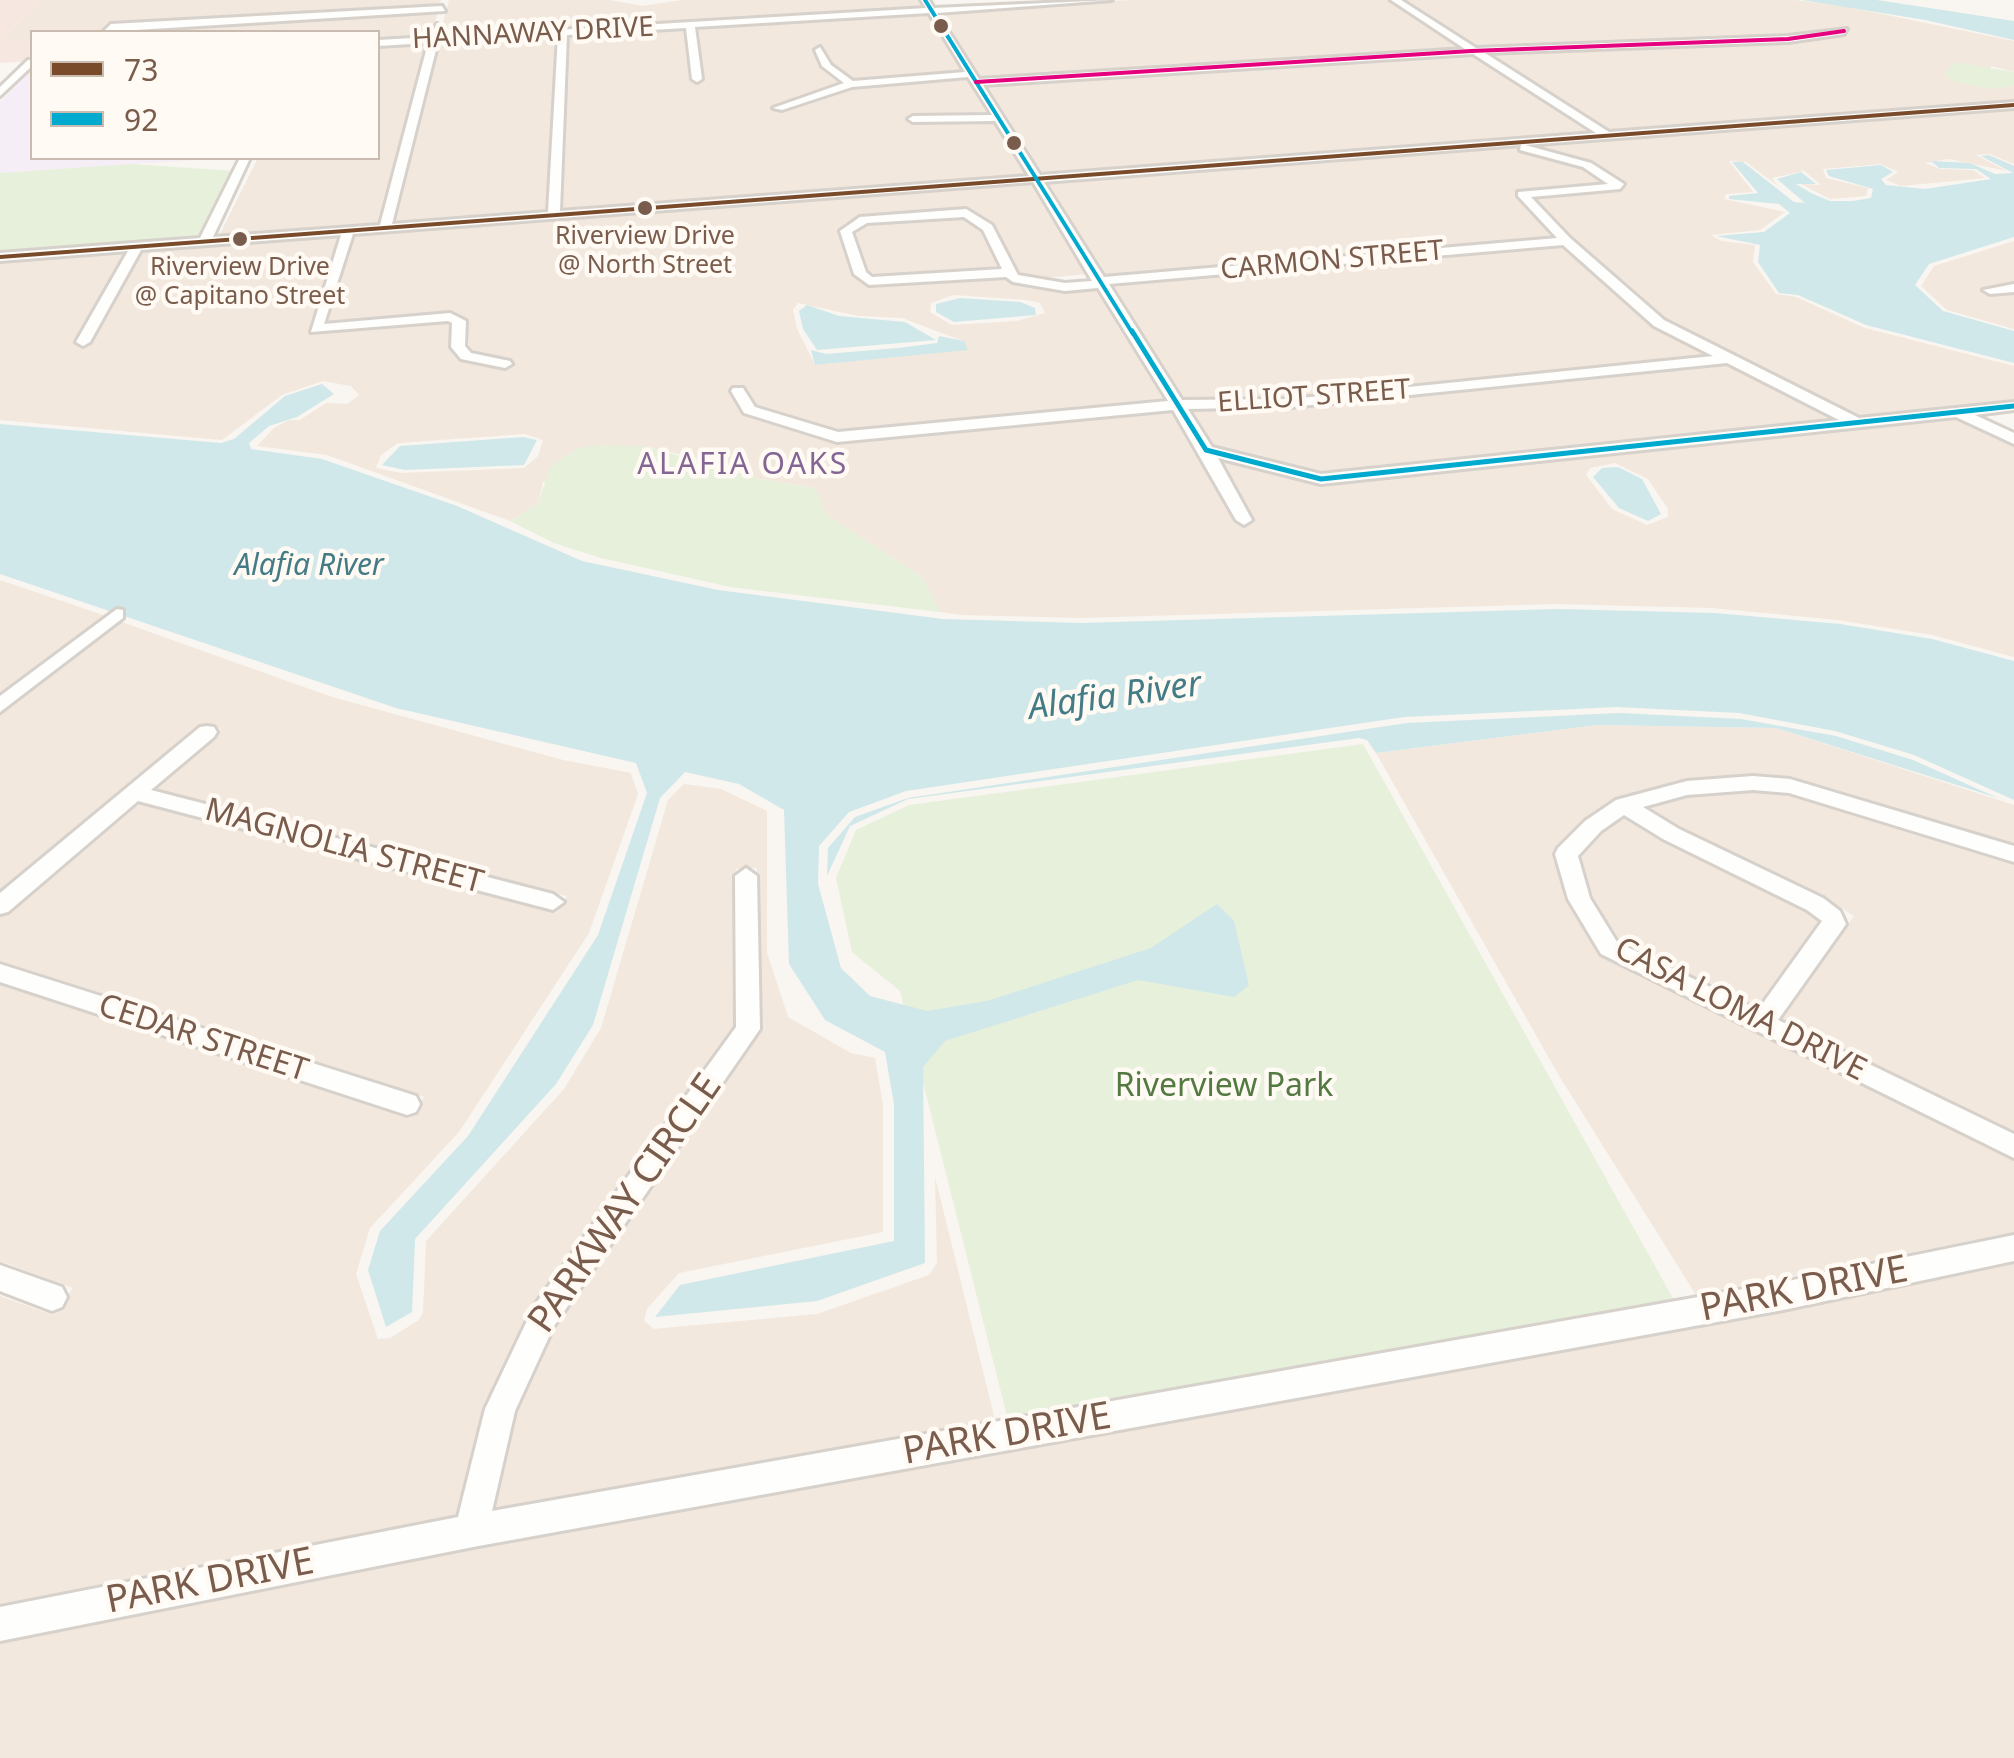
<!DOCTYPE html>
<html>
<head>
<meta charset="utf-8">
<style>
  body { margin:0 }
  #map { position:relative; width:2014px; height:1758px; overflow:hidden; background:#f9f5f0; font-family:"Noto Sans",sans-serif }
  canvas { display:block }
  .legend { position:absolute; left:30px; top:30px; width:350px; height:130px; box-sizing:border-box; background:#fffaf3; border:2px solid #cabbb1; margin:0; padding:12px 18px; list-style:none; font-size:30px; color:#7a5c4d }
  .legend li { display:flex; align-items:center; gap:20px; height:50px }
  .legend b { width:50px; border:2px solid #cabbb1 }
</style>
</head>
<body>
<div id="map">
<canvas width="2014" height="1758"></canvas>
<ul class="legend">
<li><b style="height:12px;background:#7a4b2a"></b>73</li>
<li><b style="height:12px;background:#00a9ce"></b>92</li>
</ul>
</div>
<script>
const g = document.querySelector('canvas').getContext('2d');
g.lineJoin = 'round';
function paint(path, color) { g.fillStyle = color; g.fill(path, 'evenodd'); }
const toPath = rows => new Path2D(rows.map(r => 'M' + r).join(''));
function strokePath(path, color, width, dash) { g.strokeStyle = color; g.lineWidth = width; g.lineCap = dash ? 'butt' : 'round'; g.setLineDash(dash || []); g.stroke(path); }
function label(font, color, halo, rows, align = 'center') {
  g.font = font + ' "Noto Sans",sans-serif'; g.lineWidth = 9; g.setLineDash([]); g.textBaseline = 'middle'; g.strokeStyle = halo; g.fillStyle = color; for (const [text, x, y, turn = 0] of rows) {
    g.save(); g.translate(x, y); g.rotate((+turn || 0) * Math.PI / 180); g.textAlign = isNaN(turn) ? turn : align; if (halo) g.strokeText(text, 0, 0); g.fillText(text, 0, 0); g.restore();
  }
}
paint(toPath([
  [42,0,441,0,439,8,113,26,102,32,32,32,32,39,0,40],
  [449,0,610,0,642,6,683,0,921,0,927,9,439,38],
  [1131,0,1391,0,1465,50,979,80,937,11],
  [1399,0,1795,0,1843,6,2014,41,2014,72,1991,66,1990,89,2014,86,2014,103,1608,133,1478,52,1791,41,1848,31,1785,38,1473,49],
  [438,11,430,39,378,42,378,32,111,32,115,28],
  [929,11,966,73,853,82,831,66,824,49,816,49,822,67,845,83,772,108,853,85,967,76,992,116,908,120,934,124,994,120,1028,176,560,212,567,33,686,26,693,80,701,80,695,26],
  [558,34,548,213,392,225,438,41],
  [429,41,380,226,218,238,258,158,378,158,378,44],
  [1469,53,1599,134,1039,176,982,84],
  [2014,107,2014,164,1990,154,1976,155,2007,171,1949,159,1925,163,1940,169,1973,170,1985,178,1901,186,1886,180,1898,172,1881,164,1823,169,1826,178,1868,188,1866,196,1830,199,1801,184,1821,185,1804,171,1772,178,1778,186,1746,162,1729,161,1753,192,1726,194,1724,199,1785,212,1760,230,1711,235,1721,241,1755,245,1753,262,1776,294,1796,297,1865,328,2014,366,2014,402,1858,420,1664,322,1529,196,1625,185,1589,164,1517,144],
  [1505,145,1584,166,1612,184,1517,194,1558,239,1102,278,1041,180],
  [1031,181,1088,274,1033,279,1017,276,993,228,969,212,864,217,845,223,841,231,854,275,878,285,1004,276,1029,285,1096,287,1165,402,839,433,755,408,742,387,730,389,742,412,833,441,1170,409,1199,450,1239,525,1254,523,1218,458,1324,483,1960,417,2014,443,2014,657,1932,635,1838,620,1712,608,1556,604,1080,618,962,615,940,612,923,578,825,514,815,488,760,479,700,459,648,447,543,482,538,504,510,521,327,455,257,446,274,428,289,420,300,420,326,403,347,404,359,395,351,386,323,381,282,395,222,440,0,420,0,260,342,233,309,333,447,320,452,322,452,348,460,358,508,368,514,362,469,350,466,320,455,314,324,326,354,233],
  [953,295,1027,300,1040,303,1045,313,1017,321,952,325,930,312,931,303],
  [798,303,858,316,902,318,963,341,967,349,815,365,797,329,793,310],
  [525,434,543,440,538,456,524,468,401,473,376,468,381,455,398,443],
  [1615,463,1648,479,1668,509,1668,517,1647,525,1612,509,1586,475,1590,468],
  [964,216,982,229,999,270,873,278,866,273,852,231,866,222],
  [2014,241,2014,285,1981,289,1989,294,2014,291,2014,329,1947,310,1921,286,1934,266],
  [1564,244,1653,323,1714,357,1289,399,1179,401,1106,283],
  [1726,363,1845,421,1320,474,1213,447,1184,408],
  [0,580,106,616,0,698],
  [119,621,332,697,563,760,631,773,638,794,589,933,459,1132,370,1228,356,1274,378,1339,390,1338,419,1320,423,1313,426,1241,564,1089,601,1028,668,800,684,784,721,789,767,811,767,953,788,1017,851,1053,875,1058,883,1105,883,1232,679,1273,647,1309,644,1321,654,1329,817,1314,929,1275,937,1263,935,1177,995,1420,491,1510,514,1411,556,1322,758,1034,757,868,736,869,736,1026,532,1311,486,1408,459,1516,0,1606,0,1296,53,1315,73,1288,0,1261,0,985,410,1118,424,1097,0,961,0,916,135,802,556,913,567,896,152,788,221,729,208,723,0,896,0,714],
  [1597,725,1776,728,2014,805,2014,847,1790,779,1748,776,1682,780,1618,797,1584,819,1555,853,1567,898,1605,955,2014,1157,2014,1232,1696,1295,1558,1074,1376,753],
  [1758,791,1792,793,2014,861,2014,1137,1780,1022,1854,916,1832,902,1755,1010,1617,943,1589,899,1578,858,1603,832,1635,810,1693,795],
  [2014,1263,2014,1758,0,1758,0,1642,472,1549,1792,1310]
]), '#f2e8de');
paint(toPath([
  [0,0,42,0,1,39,32,39,32,61,0,63]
]), '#f6e8e1');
paint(toPath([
  [32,69,32,158,228,158,0,173,0,102]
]), '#f6eef6');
paint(toPath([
  [1954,62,2014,72,2014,86,1990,89,1955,82,1944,74],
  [130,164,235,171,201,239,0,254,0,173],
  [603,445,648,447,760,479,815,488,826,514,923,578,940,612,730,587,601,558,554,543,510,521,538,504,550,467,578,448],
  [1363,744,1674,1300,1008,1420,900,991,852,952,836,878,856,830,909,805]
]), '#e7f0db');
paint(toPath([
  [1802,0,1877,0,2014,21,2014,40,1925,20],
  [1989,155,2014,166,2014,237,1929,264,1915,285,1943,311,2014,331,2014,363,1866,325,1798,295,1779,293,1758,262,1760,245,1716,236,1764,232,1790,213,1779,204,1729,199,1729,196,1758,193,1732,162,1743,162,1794,202,1805,203,1777,179,1801,172,1816,184,1796,184,1811,193,1830,201,1853,201,1871,198,1873,189,1829,176,1826,170,1881,165,1893,172,1881,179,1886,185,1925,189,1991,179,1976,169,1939,168,1931,161,1970,163,1995,174,2013,173,1981,156],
  [960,298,1020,302,1035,308,1036,315,954,322,936,312,936,304],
  [807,305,839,316,905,322,936,340,817,350,803,329,799,311],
  [939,336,964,341,968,350,815,365,811,350,826,354,898,348,937,343],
  [322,384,334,394,297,417,269,426,249,443,251,449,322,459,457,506,582,561,718,590,943,619,1081,623,1558,609,1715,613,1840,624,1932,639,2014,661,2014,800,1914,755,1835,731,1739,713,1617,707,1404,717,906,791,849,812,819,846,818,884,841,968,870,996,927,1011,987,1001,1151,948,1217,904,1234,921,1249,985,1234,997,1138,980,945,1041,923,1067,925,1263,817,1301,655,1317,680,1285,894,1241,894,1104,885,1052,825,1020,789,964,784,810,739,784,685,772,660,798,593,1025,556,1084,415,1239,412,1312,386,1327,368,1270,380,1231,468,1136,598,935,647,793,636,763,396,708,0,574,0,424,221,443,234,439,285,396],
  [523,437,537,440,524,465,405,470,382,465,400,446],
  [1618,467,1642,479,1661,514,1648,521,1619,508,1593,477,1602,468],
  [1620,713,1741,719,1836,736,1913,760,1998,798,1776,728,1597,725,1376,753,1367,740,1359,738,908,799,850,826,827,876,828,848,855,817,908,798,1407,723]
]), '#d0e8ea');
const minor = toPath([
  [921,0,929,0,934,8,1112,0,937,13,979,79,1465,49,1391,0,1401,0,1476,48,1788,36,1847,29,1844,34,1788,42,1485,53,1609,132,2014,102,2014,108,1525,145,1591,163,1624,184,1620,189,1531,197,1570,238,1664,320,1859,418,2014,402,2014,410,1975,415,2014,433,2014,444,1956,417,1321,484,1218,458,1252,520,1244,525,1236,520,1173,410,837,442,744,413,731,391,733,388,743,388,755,407,838,432,1168,401,1098,288,1065,291,1013,282,1006,277,869,285,854,274,840,231,860,217,966,209,992,225,1018,275,1065,283,1092,281,1033,182,353,234,324,324,450,313,466,321,465,346,471,353,510,361,512,364,505,368,461,359,451,347,452,323,448,321,311,332,341,235,141,250,90,342,83,346,76,342,128,251,0,261,0,253,200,238,240,158,250,158,213,237,380,225,428,43,378,46,378,40,430,37,437,24,441,27,439,37,926,8,921,0],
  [929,13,965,72,853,81,831,65,820,47,815,50,822,66,844,83,773,108,782,110,852,87,968,77,992,115,913,116,908,119,913,122,995,121,1029,176,560,211,567,35,686,28,692,79,697,82,702,79,695,27,929,13],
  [558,35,548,212,392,224,438,42,558,35],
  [1473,54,1596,133,1040,175,983,85,1473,54],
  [1521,145,1520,150,1583,167,1608,184,1518,192,1518,196,1557,238,1104,277,1044,182,1521,145],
  [964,217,983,230,1002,269,872,277,866,272,852,232,867,223,964,217],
  [1563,245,1654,326,1713,356,1291,399,1182,400,1109,284,1563,245],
  [1727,363,1839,420,1321,474,1212,447,1188,409,1291,407,1727,363],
  [442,6,445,11,103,32,111,24,442,6],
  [28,60,32,60,32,66,0,96,0,87,28,60],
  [2014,284,2014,292,1990,294,1983,290,2014,284],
  [117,609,123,610,123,618,0,712,0,696,117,609],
  [207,726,214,727,217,732,214,737,151,790,553,894,564,902,553,910,138,801,8,912,0,914,0,893,200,727,207,726],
  [1753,776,1790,779,2014,846,2014,862,1789,793,1753,790,1687,795,1643,807,1679,829,1823,898,1840,911,1846,924,1842,930,1778,1020,2014,1134,2014,1158,1601,954,1568,899,1555,854,1558,848,1585,821,1616,800,1687,781,1753,776],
  [1624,815,1663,839,1807,910,1822,921,1758,1010,1617,942,1590,898,1578,856,1601,831,1624,815],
  [746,868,757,876,760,1029,554,1326,515,1411,492,1511,1783,1282,2014,1235,2014,1261,1783,1310,473,1547,0,1641,0,1607,458,1517,485,1409,534,1306,736,1027,735,876,746,868],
  [0,964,407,1093,416,1096,420,1104,416,1112,407,1115,0,982,0,964],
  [0,1265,62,1287,67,1297,62,1307,52,1311,0,1291,0,1265]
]);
strokePath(minor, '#d7d1cb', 6);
paint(minor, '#fefefd');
strokePath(toPath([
  [0,257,2014,105]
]), '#7a4b2a', 4);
strokePath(toPath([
  [925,0,1133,334]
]), '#00a9ce', 4);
strokePath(toPath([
  [1132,331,1206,450,1321,479,2014,406]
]), '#00a9ce', 5);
strokePath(toPath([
  [976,82,1471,51,1788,39,1844,31]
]), '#e5007d', 4);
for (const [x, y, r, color] of [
  [941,26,9,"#7a5c4d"],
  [1014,143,9,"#7a5c4d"],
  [645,208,9,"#7a5c4d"],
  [240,239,9,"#7a5c4d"]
]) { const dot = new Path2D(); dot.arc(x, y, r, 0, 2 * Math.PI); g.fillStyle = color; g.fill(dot); strokePath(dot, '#fffaf3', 4); }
label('25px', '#7a5c4d', '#fffaf3', [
  ["Riverview Drive",645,237],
  ["@ North Street",645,266],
  ["Riverview Drive",240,268],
  ["@ Capitano Street",240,297]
]);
label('28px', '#7a5c4d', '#fffaf3', [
  ["HANNAWAY DRIVE",533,34,-3],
  ["CARMON STREET",1332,261,-5],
  ["ELLIOT STREET",1314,397,-4]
]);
g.letterSpacing = '2.5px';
label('30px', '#846695', '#fffaf3', [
  ["ALAFIA OAKS",743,465]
]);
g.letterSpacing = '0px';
label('italic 30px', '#437c86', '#fffaf3', [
  ["Alafia River",309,566]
]);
label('32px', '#7a5c4d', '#fffaf3', [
  ["MAGNOLIA STREET",344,847,15],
  ["CASA LOMA DRIVE",1740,1010,27],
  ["CEDAR STREET",203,1039,18]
]);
label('32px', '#537a41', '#fffaf3', [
  ["Riverview Park",1224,1087]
]);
label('italic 35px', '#437c86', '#fffaf3', [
  ["Alafia River",1115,697,-8]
]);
label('38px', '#7a5c4d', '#fffaf3', [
  ["PARKWAY CIRCLE",626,1204,-55],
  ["PARK DRIVE",1804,1290,-11],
  ["PARK DRIVE",1007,1435,-10],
  ["PARK DRIVE",210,1582,-11]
]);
</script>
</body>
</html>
